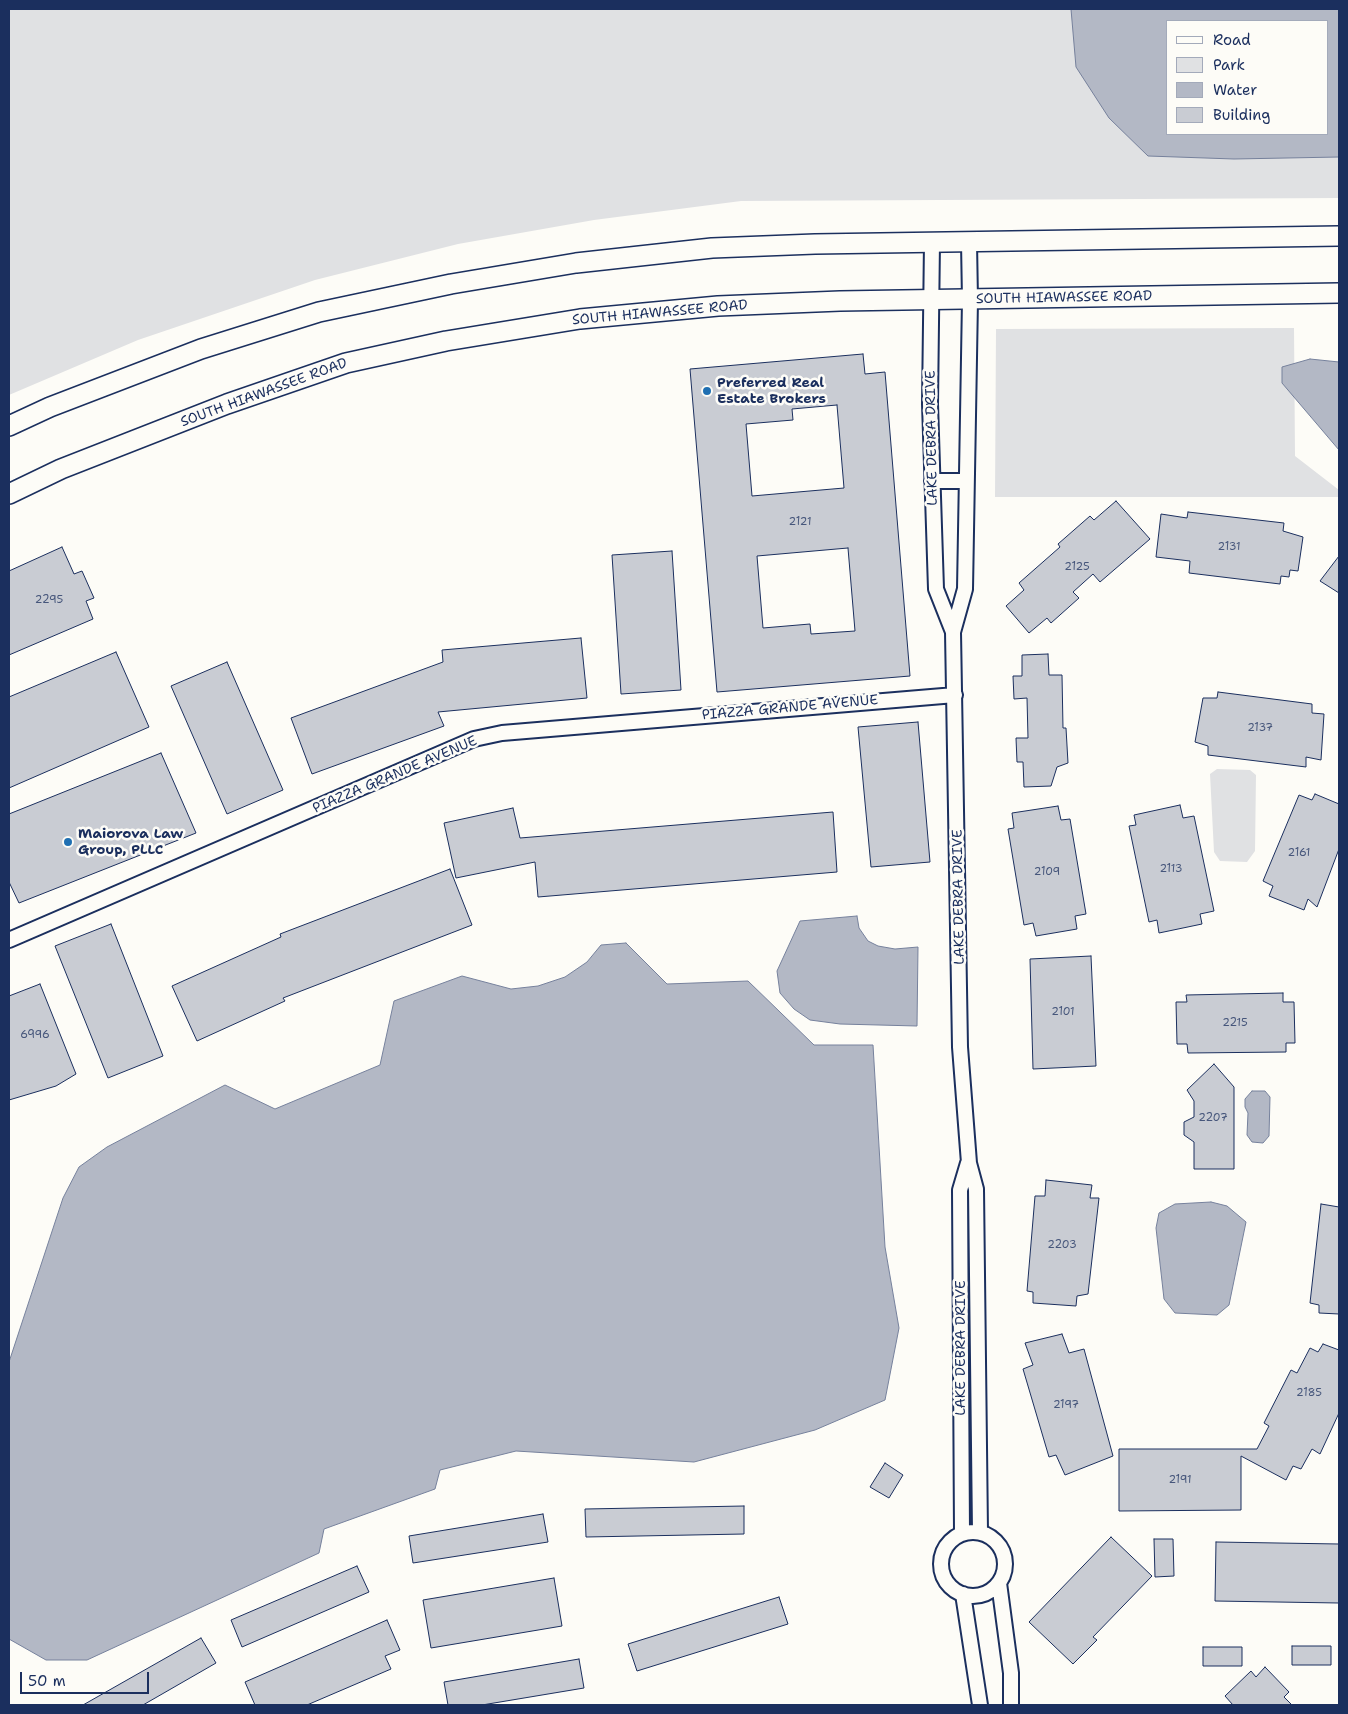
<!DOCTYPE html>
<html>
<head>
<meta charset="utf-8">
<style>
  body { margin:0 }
  #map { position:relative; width:1348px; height:1714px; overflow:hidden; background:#fdfcf7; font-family:"Shantell Sans",sans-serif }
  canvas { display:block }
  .frame { position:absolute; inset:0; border:10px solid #1b2f5e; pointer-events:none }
  .legend { position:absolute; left:1166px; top:20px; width:162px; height:115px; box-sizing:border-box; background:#fdfcf7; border:1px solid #a3aaba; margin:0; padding:6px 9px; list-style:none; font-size:15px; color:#1b2f5e }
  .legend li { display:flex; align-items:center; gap:10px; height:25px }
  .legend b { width:25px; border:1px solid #a3aaba }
  .scale { position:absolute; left:20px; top:1672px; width:129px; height:22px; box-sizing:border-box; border:2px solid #1b2f5e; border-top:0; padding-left:6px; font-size:15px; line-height:18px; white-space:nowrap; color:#1b2f5e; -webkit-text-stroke:4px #fdfcf7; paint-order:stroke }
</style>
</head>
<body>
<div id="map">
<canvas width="1348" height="1714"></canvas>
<div class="frame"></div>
<ul class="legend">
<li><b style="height:6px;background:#fdfcf7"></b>Road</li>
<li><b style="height:14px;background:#e0e1e3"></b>Park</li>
<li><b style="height:14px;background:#b3b8c5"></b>Water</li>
<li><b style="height:14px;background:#c9ccd3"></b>Building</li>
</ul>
<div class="scale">50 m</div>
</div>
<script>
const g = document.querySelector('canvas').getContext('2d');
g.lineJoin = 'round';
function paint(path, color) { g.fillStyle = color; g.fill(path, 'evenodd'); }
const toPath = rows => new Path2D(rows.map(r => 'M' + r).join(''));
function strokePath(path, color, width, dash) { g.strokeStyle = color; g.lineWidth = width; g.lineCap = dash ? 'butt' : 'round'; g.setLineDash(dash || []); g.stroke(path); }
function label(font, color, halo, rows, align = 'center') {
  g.font = font + ' "Shantell Sans",sans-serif'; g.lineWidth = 5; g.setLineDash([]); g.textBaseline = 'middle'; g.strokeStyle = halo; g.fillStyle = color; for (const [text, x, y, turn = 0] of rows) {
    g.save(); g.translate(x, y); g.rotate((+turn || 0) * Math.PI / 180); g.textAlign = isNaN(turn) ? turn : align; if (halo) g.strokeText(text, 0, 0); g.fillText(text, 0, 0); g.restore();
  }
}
paint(toPath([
  [9,9,1339,9,1339,198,741,201,594,220,458,244,315,280,138,340,9,395],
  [1167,21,1327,21,1327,134,1167,134],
  [1294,328,1295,456,1339,490,1339,497,995,497,996,329],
  [1217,769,1250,770,1256,775,1255,851,1247,862,1220,861,1214,852,1210,774]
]), '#e0e1e3');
const water = toPath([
  [1071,9,1339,9,1339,157,1234,159,1148,156,1109,118,1076,67,1071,9],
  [1167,21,1327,21,1327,134,1167,134,1167,21],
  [1310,359,1339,362,1339,450,1282,383,1282,367,1310,359],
  [857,916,859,928,868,941,878,946,895,949,918,947,917,1026,840,1024,810,1020,794,1009,780,993,777,971,800,921,857,916],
  [626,943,667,984,748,981,814,1045,873,1045,885,1247,899,1328,885,1400,815,1430,694,1462,516,1451,440,1470,435,1489,324,1529,319,1553,87,1660,46,1660,9,1639,9,1362,63,1198,79,1167,107,1147,225,1085,275,1109,380,1065,394,1001,462,976,511,989,538,986,565,977,587,962,601,945,626,943],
  [1252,1091,1265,1091,1270,1097,1269,1136,1263,1143,1252,1142,1247,1135,1248,1113,1245,1107,1245,1099,1252,1091],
  [1211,1202,1227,1206,1246,1222,1229,1305,1217,1315,1175,1313,1164,1299,1156,1228,1159,1213,1175,1204,1211,1202]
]);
paint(water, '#b3b8c5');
strokePath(water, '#76819c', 1);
const building = toPath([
  [863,354,865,374,885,372,910,676,717,692,690,369,863,354],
  [837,405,844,488,752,496,746,424,793,420,792,409,837,405],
  [848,548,855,631,811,634,810,624,763,628,757,556,848,548],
  [1116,501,1150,539,1100,582,1093,574,1073,592,1079,598,1051,623,1047,618,1029,633,1006,606,1024,590,1019,583,1060,547,1058,544,1090,516,1094,520,1116,501],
  [1188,512,1284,523,1283,531,1303,537,1298,571,1290,570,1289,577,1281,576,1280,584,1189,573,1190,561,1156,557,1161,514,1187,518,1188,512],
  [62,547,74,574,82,571,94,598,86,601,93,619,9,655,9,571,62,547],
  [672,551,681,690,621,694,612,555,672,551],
  [1339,556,1339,593,1320,581,1339,556],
  [581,638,587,698,438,712,444,726,312,774,291,718,443,662,442,650,581,638],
  [116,652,149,727,9,788,9,697,116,652],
  [1048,654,1049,675,1062,675,1063,728,1066,728,1068,763,1057,767,1051,786,1024,787,1023,762,1017,762,1016,738,1028,738,1027,698,1014,699,1013,676,1022,676,1022,655,1048,654],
  [227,662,283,790,227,814,171,686,227,662],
  [1218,692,1312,704,1312,713,1324,714,1321,760,1306,757,1306,767,1208,755,1208,746,1195,742,1203,698,1217,698,1218,692],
  [918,722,930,862,871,867,858,727,918,722],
  [161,753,196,833,19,903,9,882,9,814,161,753],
  [1315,794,1339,804,1339,849,1317,907,1308,899,1304,910,1269,896,1273,886,1263,881,1299,795,1312,800,1315,794],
  [1180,805,1183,818,1194,816,1214,911,1200,914,1202,924,1159,933,1157,920,1149,922,1129,826,1136,825,1134,815,1180,805],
  [1058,806,1061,820,1070,819,1086,914,1075,916,1077,929,1036,936,1033,923,1024,925,1008,829,1014,828,1012,813,1058,806],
  [513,808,520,838,833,812,837,872,538,897,535,862,456,878,444,823,513,808],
  [450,869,472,925,283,998,285,1001,197,1041,172,986,281,937,280,934,450,869],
  [111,924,163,1056,108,1078,55,946,111,924],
  [1091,956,1096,1066,1033,1069,1030,959,1091,956],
  [40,984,76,1074,56,1086,9,1100,9,996,40,984],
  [1283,993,1283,1002,1294,1002,1295,1043,1286,1043,1286,1052,1188,1053,1187,1044,1177,1044,1176,1002,1187,1002,1186,995,1283,993],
  [1214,1064,1234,1087,1234,1169,1194,1169,1194,1142,1184,1135,1184,1122,1194,1117,1194,1101,1187,1090,1214,1064],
  [1046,1180,1092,1185,1090,1198,1099,1198,1088,1294,1077,1296,1076,1306,1033,1303,1033,1292,1027,1291,1035,1196,1045,1196,1046,1180],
  [1321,1204,1339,1207,1339,1314,1319,1313,1319,1305,1310,1303,1321,1204],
  [1062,1334,1069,1353,1084,1349,1113,1456,1065,1475,1056,1455,1049,1457,1023,1369,1033,1365,1025,1343,1062,1334],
  [1323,1344,1339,1350,1339,1413,1320,1454,1312,1449,1301,1469,1293,1466,1286,1480,1241,1456,1241,1510,1119,1511,1119,1449,1257,1449,1269,1426,1264,1423,1291,1370,1297,1373,1310,1348,1318,1352,1323,1344],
  [885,1463,903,1475,889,1498,870,1487,885,1463],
  [744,1506,744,1534,586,1537,585,1509,744,1506],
  [543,1514,548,1542,413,1563,409,1536,543,1514],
  [1111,1537,1152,1576,1093,1637,1097,1640,1073,1664,1029,1622,1111,1537],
  [1154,1539,1173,1539,1174,1576,1155,1577,1154,1539],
  [1216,1542,1339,1544,1339,1603,1215,1601,1216,1542],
  [357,1566,369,1592,242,1647,231,1620,357,1566],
  [554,1578,562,1626,431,1648,423,1600,554,1578],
  [779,1597,788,1624,637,1671,628,1644,779,1597],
  [387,1620,400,1650,385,1656,391,1669,307,1705,255,1705,245,1682,387,1620],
  [201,1638,216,1663,143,1705,83,1705,201,1638],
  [1292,1646,1331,1646,1331,1665,1292,1665,1292,1646],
  [1203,1647,1242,1647,1242,1666,1203,1666,1203,1647],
  [579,1659,584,1688,482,1705,448,1705,444,1682,579,1659],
  [1265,1667,1289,1692,1284,1697,1292,1705,1233,1705,1225,1696,1251,1671,1256,1677,1265,1667]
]);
paint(building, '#c9ccd3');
strokePath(building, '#1b2f5e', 1);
const street = toPath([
  [932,242,930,404,936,589,953,632],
  [969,242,970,300,965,589,953,632,960,1047,969,1163,976,1189,980,1532],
  [932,481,966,481],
  [9,940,474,739,502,733,955,695],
  '941 1564a32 32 0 1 1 64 0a32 32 0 1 1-64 0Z',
  [962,1534,960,1190,968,1163],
  [999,1583,1011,1673,1011,1705],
  [963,1594,980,1705]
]);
const secondary = toPath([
  [9,426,50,407,201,349,319,312,451,284,576,263,712,248,815,244,1339,236],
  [9,494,61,469,227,404,346,363,446,341,580,319,718,306,840,301,1339,293]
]);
strokePath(street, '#1b2f5e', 18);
strokePath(secondary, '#1b2f5e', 22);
strokePath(street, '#fdfcf7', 14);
strokePath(secondary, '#fdfcf7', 19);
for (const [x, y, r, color] of [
  [707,391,5,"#1f6fb2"],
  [68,842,5,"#1f6fb2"]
]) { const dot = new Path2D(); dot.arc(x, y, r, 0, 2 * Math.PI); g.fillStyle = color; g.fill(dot); strokePath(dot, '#fdfcf7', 2); }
label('11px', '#46567b', null, [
  ["2121",800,522],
  ["2131",1229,547],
  ["2125",1077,567],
  ["2295",49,600],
  ["2137",1260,728],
  ["2161",1299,853],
  ["2113",1171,869],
  ["2109",1047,872],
  ["2101",1063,1012],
  ["2215",1235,1023],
  ["6996",35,1035],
  ["2207",1213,1118],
  ["2203",1062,1245],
  ["2185",1309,1393],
  ["2197",1066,1405],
  ["2191",1180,1480]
]);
label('14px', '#1b2f5e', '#fdfcf7', [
  ["SOUTH HIAWASSEE ROAD",1064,298,-1],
  ["SOUTH HIAWASSEE ROAD",660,313,-5],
  ["SOUTH HIAWASSEE ROAD",264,393,-20],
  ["LAKE DEBRA DRIVE",932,438,-91],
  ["PIAZZA GRANDE AVENUE",790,708,-5],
  ["PIAZZA GRANDE AVENUE",395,775,-23],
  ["LAKE DEBRA DRIVE",959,897,-91],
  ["LAKE DEBRA DRIVE",961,1348,-90]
]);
label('bold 14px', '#1b2f5e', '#fdfcf7', [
  ["Preferred Real",717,383],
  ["Estate Brokers",717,399],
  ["Maiorova Law",78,834],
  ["Group, PLLC",78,850]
], 'left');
</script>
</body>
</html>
